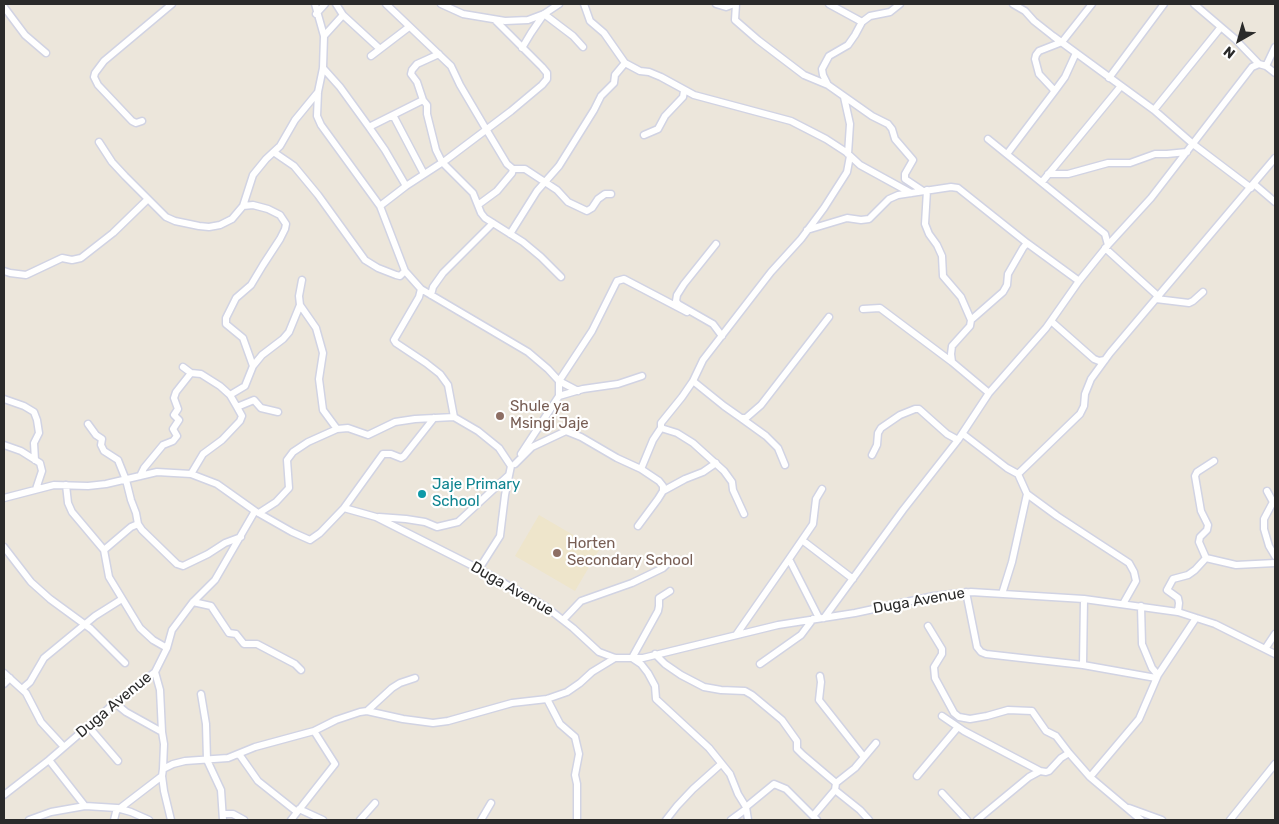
<!DOCTYPE html>
<html>
<head>
<meta charset="utf-8">
<style>
  body { margin:0 }
  #map { position:relative; width:1279px; height:824px; overflow:hidden; background:#ece6db; font-family:Rubik,sans-serif }
  canvas { display:block }
  .frame { position:absolute; inset:0; border:5px solid #2a2a2a; pointer-events:none }
  .north { position:absolute; left:1214px; top:15px; width:50px; height:50px; -webkit-text-stroke:4px #fff; paint-order:stroke; rotate:218deg; font-size:14px; font-weight:700; line-height:20px; text-align:center; color:#2a2a2a }
  .north::after { content:''; display:block; margin:auto; width:18px; height:22px; background:#2a2a2a; clip-path:polygon(50% 0,100% 100%,50% 72%,0 100%) }
</style>
</head>
<body>
<div id="map">
<canvas width="1279" height="824"></canvas>
<div class="frame"></div>
<div class="north">N</div>
</div>
<script>
const g = document.querySelector('canvas').getContext('2d');
g.lineJoin = 'round';
function paint(path, color) { g.fillStyle = color; g.fill(path, 'evenodd'); }
const toPath = rows => new Path2D(rows.map(r => 'M' + r).join(''));
function strokePath(path, color, width, dash) { g.strokeStyle = color; g.lineWidth = width; g.lineCap = dash ? 'butt' : 'round'; g.setLineDash(dash || []); g.stroke(path); }
function label(font, color, halo, rows, align = 'center') {
  g.font = font + ' Rubik,sans-serif'; g.lineWidth = 4.5; g.setLineDash([]); g.textBaseline = 'middle'; g.strokeStyle = halo; g.fillStyle = color; for (const [text, x, y, turn = 0] of rows) {
    g.save(); g.translate(x, y); g.rotate((+turn || 0) * Math.PI / 180); g.textAlign = isNaN(turn) ? turn : align; if (halo) g.strokeText(text, 0, 0); g.fillText(text, 0, 0); g.restore();
  }
}
paint(toPath([
  [539,515,599,550,575,591,515,556]
]), '#eee5cb');
const minor = toPath([
  [315,4,324,36,323,68,318,92,317,116,321,125,380,206,405,271,421,289,419,297,394,340,396,343,426,363,440,374,448,385,454,417],
  [336,4,343,15,380,49],
  [386,4,451,66,460,85,486,129,507,164,513,169,512,173,497,191,478,205],
  [441,4,463,14,505,21,528,20,544,14,559,4],
  [584,4,590,21,604,33,625,63,640,71,649,72,661,77,694,95,791,121,826,139,846,152,860,165,911,193],
  [716,4,726,7,734,4],
  [736,4,735,20,758,40,804,75,828,85,872,116,888,124,892,129,895,139,913,160,905,174,905,179,923,191],
  [829,4,862,22],
  [1013,4,1025,11,1034,21,1053,36,1154,110,1193,144,1251,188],
  [1194,4,1235,39,1259,64],
  [4,7,25,35,46,53],
  [316,14,325,4],
  [324,36,343,15],
  [522,48,531,33,544,14,573,36,583,47],
  [439,54,417,64,412,70,411,74,417,82,423,100,427,105,427,114,436,150,442,162,473,193,481,213,485,218,523,242,541,257,561,277],
  [371,56,409,27],
  [1266,66,1275,47],
  [323,68,340,87,369,127,385,150,406,186],
  [1109,78,1164,4],
  [828,85,823,75,822,69,829,56,848,45,855,35,862,22,870,16,890,12,900,4],
  [1054,92,1065,77,1076,53],
  [844,97,850,124,848,154],
  [1154,110,1221,27],
  [393,115,424,174],
  [142,121,136,123,132,121,98,85,94,77,95,73,104,61,172,4],
  [369,127,423,100],
  [644,135,658,129,665,116,683,97,684,91],
  [988,139,1094,225,1105,234,1108,245],
  [99,142,112,162,125,176,166,217,175,221,199,226,209,227,220,225,232,219,243,206,253,175,266,159,280,146,295,120,318,92],
  [275,153,294,166,318,195,365,260,378,268,396,275,400,276,405,271],
  [1007,154,1054,92,1053,89,1039,74,1035,59,1036,55,1039,51,1062,42,1092,4],
  [513,169,525,169,557,190,568,202,587,211,592,208,598,199,605,194,611,194],
  [1048,174,1068,174,1108,163,1130,163,1155,154,1167,154,1187,152],
  [1042,182,1121,86],
  [1254,184,1275,202],
  [927,190,925,224,929,234,937,245,942,256,943,276,961,297,971,320,970,326,952,346,951,354,952,362,989,393],
  [380,206,406,186,446,160,511,111,542,85,547,79,547,73,542,67,496,21],
  [807,230,847,218,861,220,869,219,889,199,898,195,951,187,958,188,1027,243,1079,281],
  [510,234,537,191,559,166,594,110,601,96,614,83,615,75,625,63],
  [716,244,684,284,677,295,676,301,678,304,713,324,722,336],
  [1105,248,1159,297],
  [4,271,10,273,26,275,62,258,72,260,81,258,113,233,148,199],
  [302,280,299,296,300,305,316,328,323,353,319,379,323,410,337,429],
  [421,289,528,352,548,369,559,381,559,396],
  [431,295,433,287,443,273,493,223],
  [1156,299,1189,303,1193,301,1203,292],
  [863,309,880,308,952,362],
  [971,320,1003,292,1007,285,1008,274,1023,248,1027,243],
  [1051,321,1094,359,1099,361,1105,360],
  [253,366,262,355,283,339,289,332,300,305],
  [183,367,191,373,201,374,220,386,230,395,237,407],
  [693,381,724,406,741,418,746,418,761,405,829,317],
  [578,391,559,381,592,331,617,281,624,279,687,312],
  [230,395,245,386,253,366,243,338,226,324,226,318,236,298,251,285,263,265,280,239,285,229,286,224,280,215,268,209,253,205,243,206],
  [4,399,24,406,34,412,37,420,39,433,34,443,35,460],
  [741,418,766,436,778,448,785,465],
  [88,424,96,435,102,439,101,445,104,451,118,460,126,480,131,500,136,513,138,524,142,530,177,564,183,566,208,554,225,543,241,537],
  [661,428,677,433,693,443,724,471,732,482,733,490,744,514],
  [963,434,1007,468,1018,474,1027,494,1012,562,1002,594],
  [4,445,21,451,40,463,42,471,36,489],
  [521,454,559,396,583,389,618,384,642,376],
  [872,455,877,445,878,433,881,428,900,415,915,409,919,409,947,434,958,440],
  [515,464,532,447,566,431,581,437,617,458,641,469,659,481,663,486,663,491,658,499,638,526],
  [641,469,653,440,661,428,661,423,682,397,693,381,703,360,771,272,801,239,824,208,847,172,850,156],
  [191,474,203,454,222,440,240,421,242,416,237,407,254,400,261,408,278,412],
  [1018,474,1080,414,1084,406,1085,394,1091,379,1110,353,1275,158],
  [140,476,144,468,163,445,173,441,177,436,173,429,179,420,174,415,178,409,174,398,176,392,191,373],
  [66,485,68,503,72,512,104,550],
  [663,491,685,479,703,472,716,463],
  [1267,491,1273,502,1264,519,1264,529,1269,546,1275,556],
  [1027,494,1057,516,1129,563,1134,572,1136,581,1123,604],
  [4,498,54,485,88,486,106,484,157,472,191,474,217,484,255,511],
  [344,508,383,454,391,454,401,458,404,456,434,418],
  [259,513,276,502,289,488,287,460,293,452,308,442,337,429,348,428,368,435,395,422,415,419,454,417,478,431,499,448,511,466,505,495,500,536,479,569],
  [379,517,406,519,425,522,437,527,458,522,509,475],
  [138,524,131,527,104,550,109,577,140,628,153,640,167,648],
  [802,540,853,579],
  [4,547,31,582,50,599,91,629,125,663],
  [1206,558,1236,565,1275,563],
  [670,591,659,598,659,606,658,611,632,658,641,664,648,673,655,686,656,699,709,748,730,774,738,794,746,807,748,820],
  [966,592,977,647,981,652,986,654,1083,665,1156,678],
  [193,602,211,606,229,633,236,634,244,644,257,644,295,664,301,670],
  [1141,606,1142,644,1152,668,1158,675],
  [1178,612,1179,603,1178,598,1167,590,1173,579,1188,575,1195,570,1206,558,1199,542,1200,537,1207,530,1208,525,1201,511,1195,476,1197,472,1214,461],
  [819,618,789,559,813,524,816,499,822,489],
  [824,618,903,510,958,440,989,393,1046,328,1079,281,1108,245,1151,198,1252,67,1259,64,1266,66,1275,73],
  [563,620,581,601,632,583,663,568,667,564],
  [928,626,942,649,942,654,934,667,935,678,954,713,959,717,970,719,987,716,1008,710,1032,711,1046,731,1056,736,1069,753],
  [736,635,789,559],
  [1265,649,1275,634],
  [655,654,665,664,681,675,704,687,721,690,745,691,752,695,782,720,797,741,797,749,803,755,836,783],
  [760,664,801,635,813,619],
  [1083,665,1084,599],
  [155,672,160,690,162,732],
  [4,673,26,693,41,722,64,747],
  [820,676,821,682,819,700,864,757],
  [4,684,10,678],
  [22,689,30,682,44,658,95,616,122,599],
  [201,694,206,724,207,760,221,790,223,820],
  [547,699,560,724,575,737,579,754,575,775,577,784,577,820],
  [115,703,126,712,162,732,164,744,163,769],
  [367,711,392,688,400,683,415,678],
  [942,716,964,731,1040,771],
  [88,726,118,761],
  [239,754,258,781,297,812],
  [49,760,85,806],
  [162,776,164,791,171,820],
  [917,776,958,727],
  [1090,777,1139,719,1158,675,1196,618],
  [835,790,860,810,869,820],
  [942,793,967,820],
  [4,795,49,760,115,703,155,672,167,648,172,630,193,602,215,580,255,511,292,532,310,540,320,533,344,508,376,517,479,569,546,607,573,628,599,652,615,658,643,658,778,625,855,613,934,596,971,592,1084,599,1178,612,1215,624,1275,654],
  [746,807,774,784,786,789,817,820],
  [1129,808,1162,820],
  [119,809,162,776,163,769,173,764,185,761,228,758,255,747,314,731,336,720,360,712,367,711,403,719,433,723,448,721,512,703,547,699,567,692,580,683,592,672,615,658],
  [299,809,323,820],
  [223,814,233,814,244,820],
  [813,816,835,790,836,783,855,768,876,743],
  [29,820,51,812,85,806,117,808,131,812,149,820],
  [114,820,117,808],
  [291,820,335,764,314,731],
  [360,820,375,803],
  [481,820,491,803],
  [666,820,677,806,693,789,721,764],
  [731,820,746,809],
  [977,820,1029,777,1040,771,1046,772,1049,771,1061,758,1069,753,1090,777,1141,820],
  [1230,820,1275,764]
]);
strokePath(minor, '#d1d3e3', 9);
strokePath(minor, '#fff', 6);
for (const [x, y, r, color] of [
  [500,416,5,"#8d6e63"],
  [422,494,5,"#0f9aa8"],
  [557,553,5,"#8d6e63"]
]) { const dot = new Path2D(); dot.arc(x, y, r, 0, 2 * Math.PI); g.fillStyle = color; g.fill(dot); strokePath(dot, '#fff', 2); }
label('15px', '#785e54', '#fff', [
  ["Shule ya",510,407],
  ["Msingi Jaje",510,424],
  ["Horten",567,544],
  ["Secondary School",567,561]
], 'left');
label('15px', '#0d838f', '#fff', [
  ["Jaje Primary",432,485],
  ["School",432,502]
], 'left');
label('15px', '#2a2a2a', '#fff', [
  ["Duga Avenue",512,589,30],
  ["Duga Avenue",919,601,-10],
  ["Duga Avenue",114,705,-40]
]);
</script>
</body>
</html>
